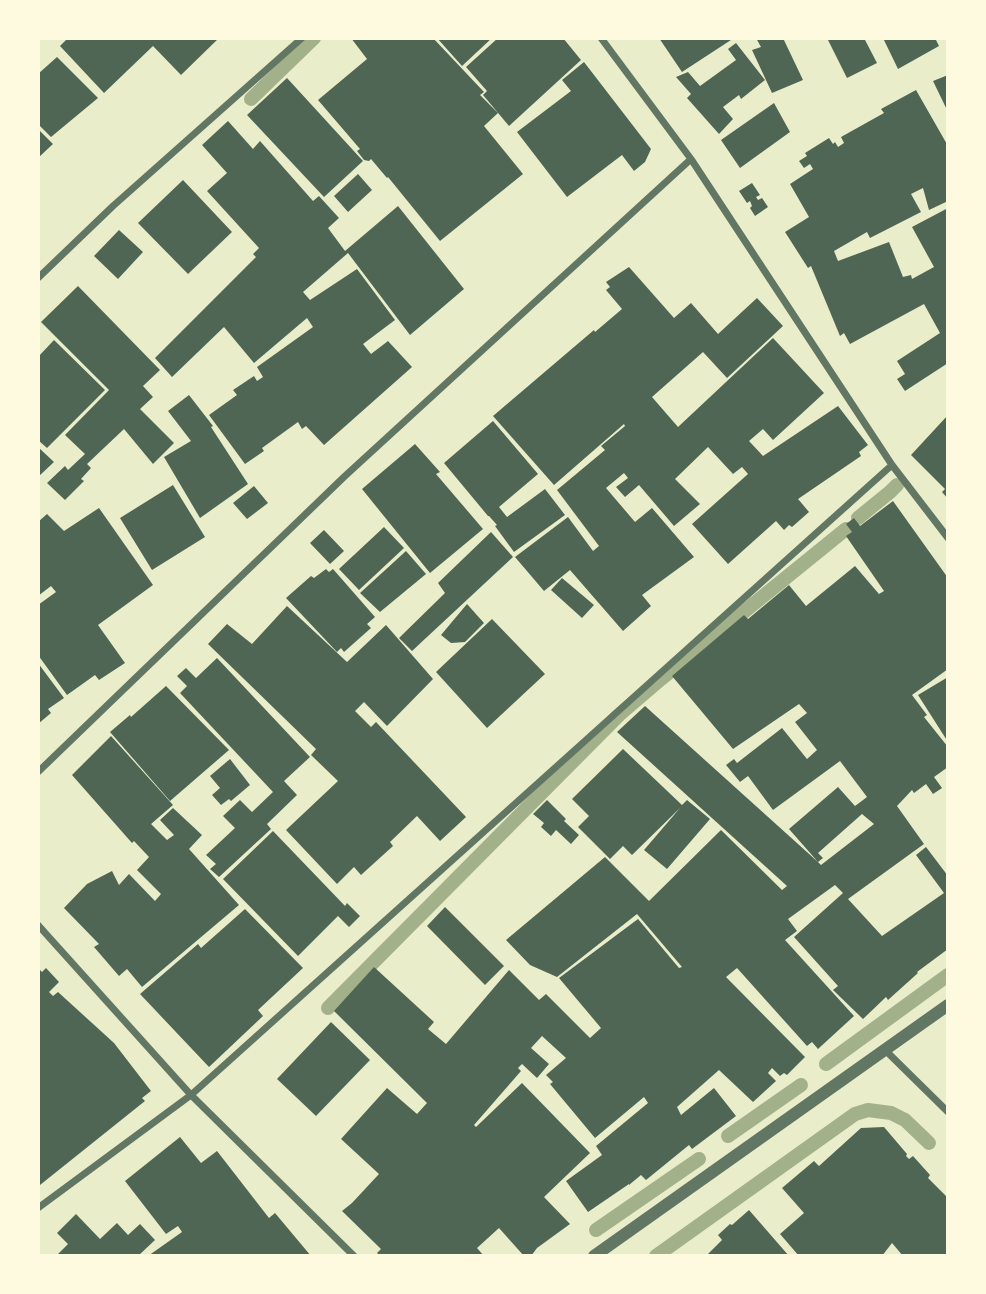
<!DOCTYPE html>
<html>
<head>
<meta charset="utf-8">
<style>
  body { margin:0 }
  #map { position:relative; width:986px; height:1294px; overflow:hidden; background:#e9edc9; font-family:Barlow,sans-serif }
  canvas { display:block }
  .frame { position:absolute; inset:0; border:40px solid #fefae0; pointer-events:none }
</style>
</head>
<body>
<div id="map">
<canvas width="986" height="1294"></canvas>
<div class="frame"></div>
</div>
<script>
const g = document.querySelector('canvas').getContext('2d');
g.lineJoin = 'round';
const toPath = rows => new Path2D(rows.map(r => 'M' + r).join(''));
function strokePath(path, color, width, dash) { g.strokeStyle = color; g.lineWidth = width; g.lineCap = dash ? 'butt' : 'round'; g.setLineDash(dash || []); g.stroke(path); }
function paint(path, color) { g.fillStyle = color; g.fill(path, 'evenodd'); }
strokePath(toPath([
  [251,99,314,38],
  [858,518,890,492,897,485],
  [328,1008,619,715,661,679,846,529],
  [826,1064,948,975],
  [728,1136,801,1085],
  [596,1230,699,1159],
  [656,1256,855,1114,868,1110,891,1113,905,1120,929,1143]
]), '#a3b18a', 14);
paint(toPath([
  [68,38,219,38,181,75,153,46,104,93,60,46],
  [351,38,433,38,484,92,480,95,498,113,484,126,523,174,440,241,388,177,387,178,371,159,369,161,364,160,357,151,360,149,318,100,367,59],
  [437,38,492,38,462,66],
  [498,38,563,38,581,60,509,126,483,95,487,91,466,67],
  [659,38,734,38,682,72],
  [756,38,783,38,803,80,772,93,752,50,761,47],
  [827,38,864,38,877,63,847,78],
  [883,38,935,38,939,46,898,69],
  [736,43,765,80,741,99,739,95,723,107,733,119,719,134,687,98,691,94,676,77,688,72,700,86,736,60,728,49],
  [57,57,98,98,51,137,38,124,38,74],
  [584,62,651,149,645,162,634,171,622,155,567,197,517,132,571,91,562,80],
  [948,75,948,112,933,81],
  [287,78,363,161,324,197,247,115],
  [916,90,948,146,948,201,929,210,923,188,911,194,921,212,870,238,867,232,834,251,838,261,889,242,903,277,911,275,912,279,934,267,912,227,948,208,948,363,905,391,897,379,905,374,897,361,940,333,924,304,850,344,844,333,840,336,811,266,808,268,785,232,809,217,790,184,813,169,810,164,804,168,799,161,807,156,805,153,829,138,833,144,835,142,838,147,844,143,841,137,884,113,881,109],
  [774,103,790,132,740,168,721,140],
  [228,121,253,149,260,141,313,201,319,196,339,218,328,228,345,251,398,206,464,289,410,335,348,253,303,292,310,300,357,269,395,320,363,344,371,354,388,341,412,367,324,445,306,426,302,429,298,422,262,448,264,451,245,464,209,415,237,395,233,390,254,376,257,381,263,377,257,367,313,327,307,318,254,363,224,327,172,377,155,358,256,257,253,254,259,248,207,191,227,173,202,145],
  [38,129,53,144,38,158],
  [358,174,372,190,348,212,334,196],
  [183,180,232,232,188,274,138,223],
  [752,183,760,195,756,197,758,200,762,198,768,207,755,216,750,208,752,206,750,201,747,203,739,191],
  [119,230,143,252,118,279,94,256],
  [629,267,674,318,691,303,718,334,757,298,783,326,727,378,703,352,652,397,678,427,773,338,824,393,773,440,763,429,749,441,763,456,838,406,868,445,859,452,861,456,798,499,809,512,792,527,789,525,784,530,776,521,728,564,692,524,748,474,742,467,733,474,708,447,675,479,700,504,674,526,639,485,625,497,616,487,628,478,624,473,606,488,635,522,652,508,694,557,642,595,651,606,623,631,570,570,544,591,515,557,568,517,593,551,599,546,557,490,605,450,601,446,625,426,624,424,554,485,493,416,594,330,595,332,622,309,606,290,610,287,606,282],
  [78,286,160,370,143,386,153,397,140,409,174,443,153,464,124,429,87,464,91,468,81,479,84,481,65,500,47,483,65,466,68,470,85,454,65,435,109,390,41,322],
  [54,340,105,390,47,448,38,440,38,357],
  [189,395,213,426,211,427,248,484,200,518,164,457,191,441,168,411],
  [948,415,948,499,942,492,945,489,911,455],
  [493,421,538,474,499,507,507,517,545,489,565,515,514,552,495,526,497,525,489,516,488,516,444,463],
  [415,444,440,472,436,474,483,529,430,573,362,489],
  [38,447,54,462,38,477],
  [173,485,205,537,152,570,120,518],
  [254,486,268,503,247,519,233,503],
  [893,501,948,578,948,669,912,695,927,715,924,717,948,747,948,767,934,777,942,788,933,794,926,784,914,793,912,790,897,806,924,844,848,899,882,936,944,893,916,855,926,847,948,876,948,949,917,972,918,973,888,1000,886,997,863,1019,833,990,838,986,794,937,843,893,835,885,788,919,797,931,785,940,854,1016,818,1049,812,1042,807,1046,737,968,726,977,805,1057,787,1075,784,1073,780,1076,772,1068,768,1073,776,1081,753,1102,719,1070,677,1107,681,1115,714,1088,736,1116,692,1149,689,1145,646,1180,641,1175,629,1185,629,1184,588,1212,566,1181,602,1155,596,1146,648,1103,644,1097,595,1138,550,1084,553,1082,546,1075,566,1058,542,1036,531,1048,549,1064,537,1078,522,1064,518,1068,521,1071,474,1125,476,1127,522,1083,590,1153,544,1197,570,1224,537,1248,531,1256,524,1256,499,1228,477,1248,484,1256,380,1256,377,1253,381,1249,342,1211,352,1203,379,1174,341,1139,387,1088,417,1114,427,1103,334,1011,374,967,434,1022,428,1029,446,1044,509,970,539,1000,546,994,590,1038,601,1028,559,978,638,919,679,968,682,967,637,914,557,977,530,965,506,940,605,857,649,901,721,830,782,890,787,886,617,732,645,706,818,862,789,829,838,787,855,806,867,797,840,761,773,810,748,776,740,782,726,765,734,759,737,763,782,728,807,759,817,750,795,722,807,713,799,704,733,749,672,676,744,615,748,619,789,585,806,606,855,566,879,594,884,591,846,536,852,532,846,524,854,518,860,526],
  [862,814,874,824,821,865,818,862,823,858,818,853],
  [99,508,153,585,98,625,125,663,99,680,95,675,67,695,38,655,38,605,56,592,51,586,38,596,38,522,47,514,64,531],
  [384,527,404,548,359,590,339,569],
  [324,530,344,551,330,564,310,543],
  [491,532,513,557,412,651,399,638,445,593,438,583],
  [406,551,426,574,380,612,360,593],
  [326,569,329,572,333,569,375,617,367,624,371,628,344,652,341,648,337,652,286,598,311,576,314,578],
  [562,578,594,605,582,618,551,590],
  [467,604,484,623,465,642,451,643,441,635],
  [287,606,347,662,386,625,433,679,387,726,364,702,355,711,371,727,376,722,466,817,440,841,417,816,390,842,393,846,361,875,354,867,337,884,286,830,338,781,311,755,316,749,208,644,227,624,252,644],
  [492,619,545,674,487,728,436,672],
  [217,658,310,757,284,781,297,795,267,824,271,829,219,877,210,869,216,864,206,855,235,828,223,816,240,800,252,812,273,792,180,693,187,686,177,676,186,668,196,678],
  [38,663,64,698,48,709,51,713,38,724],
  [948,677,948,742,918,695],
  [166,686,229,750,170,801,110,732,130,715,131,717],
  [111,736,173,805,151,824,167,840,174,835,160,820,173,808,202,835,189,849,239,905,142,987,127,969,119,976,94,947,99,944,64,908,87,884,112,871,119,885,129,874,155,901,161,894,137,870,149,857,134,841,132,843,72,775],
  [623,749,682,805,687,800,710,819,667,869,644,850,680,808,632,855,623,846,610,859,578,827,589,816,572,799],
  [230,759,250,785,231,801,229,799,221,805,212,795,220,788,210,776],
  [547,800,566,819,564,821,579,835,571,844,556,830,551,836,541,827,544,823,533,814],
  [273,831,345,906,347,903,360,916,349,927,338,916,298,956,223,879],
  [445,907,504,966,485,985,427,926],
  [245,909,303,968,258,1010,263,1016,209,1067,140,994,198,944,201,948],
  [38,968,42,972,46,968,59,982,49,992,53,996,58,992,114,1043,151,1091,142,1098,145,1101,40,1185,38,1183],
  [331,1022,370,1060,316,1116,277,1079],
  [884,1127,907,1154,906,1156,909,1159,913,1156,930,1175,928,1178,948,1198,948,1256,903,1256,892,1243,882,1256,799,1256,780,1234,804,1213,782,1188,814,1161,819,1166,861,1128],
  [180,1137,201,1163,217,1151,269,1218,275,1213,311,1256,148,1256,182,1232,178,1226,166,1234,125,1181],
  [749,1210,789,1256,706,1256,722,1240,718,1235,730,1224,732,1225],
  [76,1214,100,1239,117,1223,128,1235,140,1224,155,1240,138,1256,56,1256,68,1244,57,1233]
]), '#4f6655');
strokePath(toPath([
  [601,38,691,159,892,465,948,538],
  [38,278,113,206,302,38],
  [38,772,345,476,691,159],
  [38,925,191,1095,354,1256],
  [884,1049,948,1112],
  [38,1208,191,1095,892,465]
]), '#617663', 7);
strokePath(toPath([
  [594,1256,948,1005]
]), '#617663', 12);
</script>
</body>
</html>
